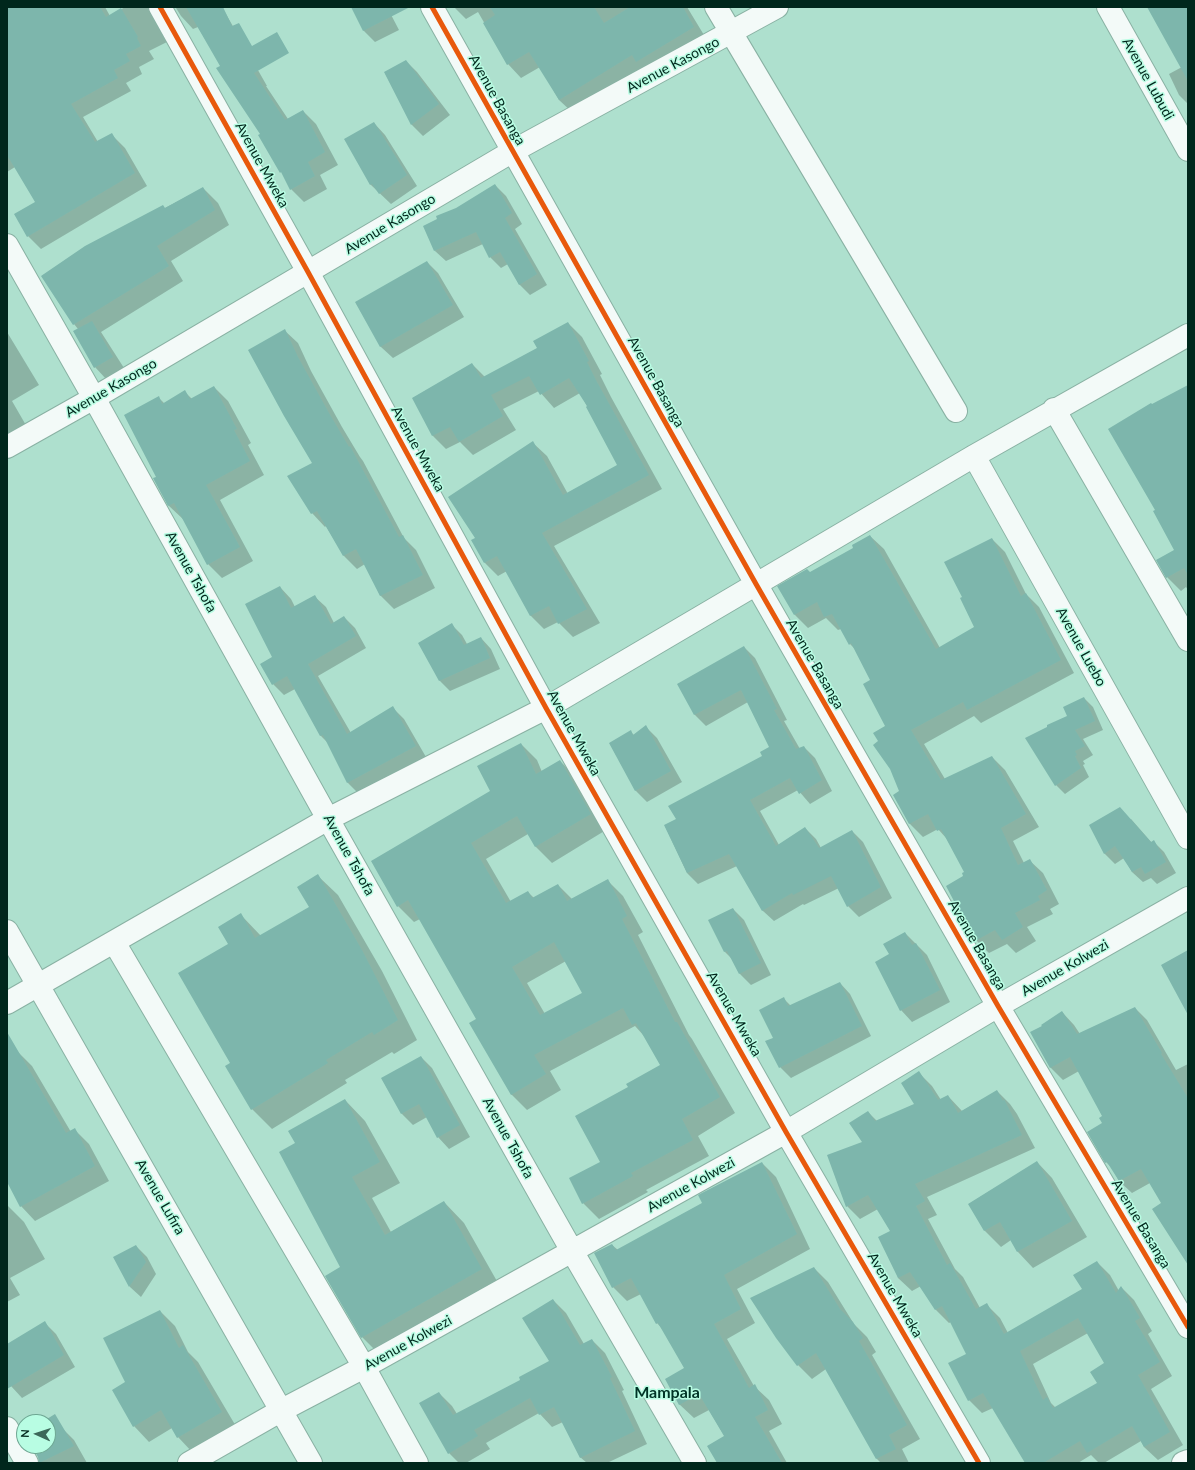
<!DOCTYPE html>
<html>
<head>
<meta charset="utf-8">
<style>
  body { margin:0 }
  #map { position:relative; width:1195px; height:1470px; overflow:hidden; background:#aee0ce; font-family:Lato,sans-serif }
  canvas { display:block }
  .frame { position:absolute; inset:0; border:8px solid #00271c; pointer-events:none }
  .north { position:absolute; left:16px; top:1414px; width:40px; height:40px; box-sizing:border-box; background:#b8fde3; border:1px solid #6ea793; border-radius:50%; rotate:273deg; font-size:11px; font-weight:700; line-height:16px; text-align:center; color:#00271c }
  .north::after { content:''; display:block; margin:auto; width:14px; height:18px; background:#3d685a; clip-path:polygon(50% 0,100% 100%,50% 72%,0 100%) }
</style>
</head>
<body>
<div id="map">
<canvas width="1195" height="1470"></canvas>
<div class="frame"></div>
<div class="north">N</div>
</div>
<script>
const g = document.querySelector('canvas').getContext('2d');
g.lineJoin = 'round';
function paint(path, color) { g.fillStyle = color; g.fill(path, 'evenodd'); }
const toPath = rows => new Path2D(rows.map(r => 'M' + r).join(''));
function strokePath(path, color, width, dash) { g.strokeStyle = color; g.lineWidth = width; g.lineCap = dash ? 'butt' : 'round'; g.setLineDash(dash || []); g.stroke(path); }
function label(font, color, halo, rows, align = 'center') {
  g.font = font + ' Lato,sans-serif'; g.lineWidth = 3; g.setLineDash([]); g.textBaseline = 'middle'; g.strokeStyle = halo; g.fillStyle = color; for (const [text, x, y, turn = 0] of rows) {
    g.save(); g.translate(x, y); g.rotate((+turn || 0) * Math.PI / 180); g.textAlign = isNaN(turn) ? turn : align; if (halo) g.strokeText(text, 0, 0); g.fillText(text, 0, 0); g.restore();
  }
}
paint(toPath([
  [7,7,105,7,110,16,125,7,222,7,267,86,266,86,288,119,303,111,316,124,338,165,320,175,327,189,304,202,291,189,262,134,198,27,193,29,181,16,176,8,174,7,167,9,169,41,149,51,154,59,139,67,142,74,126,83,131,91,83,117,98,142,112,135,125,148,147,186,41,249,28,236,37,202,15,167,7,172],
  [352,7,387,7,399,30,375,42,364,31],
  [454,7,687,7,707,40,573,113,559,100,540,67,521,78,508,64,478,12,466,19],
  [1148,7,1188,7,1188,104,1179,95,1169,74,1182,67],
  [406,61,417,72,450,115,423,136,412,125,385,73],
  [374,123,385,135,417,186,391,204,371,185,346,139],
  [495,185,506,196,522,224,515,229,547,285,530,295,519,284,508,264,501,268,490,257,483,244,446,261,435,251,438,220],
  [203,188,218,203,229,225,171,261,183,281,101,332,124,368,106,379,95,367,78,329,74,324,165,208],
  [427,262,438,273,464,317,393,358,381,347,356,303],
  [568,323,582,337,602,374,600,375,611,397,662,489,554,546,600,623,573,637,558,622,544,629,531,616,507,571,498,576,485,563,473,540,476,539,533,443,547,456,568,494,619,465,580,393,554,408,539,391,503,409,516,430,473,455,460,442,446,449,433,436,413,398,472,364,485,377,538,348],
  [284,330,298,343,311,371,342,427,360,457,363,461,404,538,416,550,435,588,394,609,380,595,365,564,357,569,344,556,326,526,325,527,312,513,314,464],
  [7,332,39,385,12,401,27,427,7,439],
  [1188,386,1188,590,1186,587,1181,591,1167,577,1158,560,1176,551,1156,511,1152,405],
  [214,387,228,401,251,443,248,445,264,475,220,500,253,561,222,578,208,564,184,520,169,506,154,479,158,477,159,398,165,404,185,392,192,399],
  [870,536,884,549,940,648,975,628,963,598,992,539,1005,552,1026,594,1039,607,1074,673,981,723,974,716,924,744,945,779,992,757,1005,770,1039,827,1013,841,1024,863,1029,860,1043,873,1059,904,1050,909,1053,914,1027,927,1036,941,1016,953,1007,944,989,953,976,940,965,876,965,872,947,839,938,829,923,837,910,824,894,795,900,791,880,741,887,726,872,680,856,650,850,644,841,629,838,630,826,618,808,628,795,615,779,587,811,573,855,548],
  [280,587,291,599,295,607,314,596,326,607,334,623,344,617,355,628,366,648,318,676,351,733,393,708,404,719,426,757,359,794,348,783,328,743,321,736,295,689,284,695,273,684,274,658],
  [452,625,462,635,467,644,481,638,491,649,500,669,450,691,440,681,419,643],
  [744,647,755,658,787,720,784,721,800,749,804,747,815,758,832,791,810,804,798,790,760,811,779,845,805,828,816,839,821,848,852,831,863,842,892,898,859,917,848,906,839,888,804,905,803,904,774,921,763,911,737,866,698,884,687,873,665,826,677,820,763,756,770,747,748,702,706,726,695,715,678,684],
  [1084,698,1093,707,1103,730,1083,739,1093,755,1083,761,1085,764,1083,765,1089,777,1065,794,1056,785,1068,716],
  [646,727,657,738,682,782,647,802,636,791,610,744,631,732,634,735],
  [521,744,537,760,542,772,560,761,576,777,606,830,552,863,536,847,528,834,486,859,511,902,528,892,534,898,558,885,572,899,607,880,623,896,643,932,638,935,689,1035,692,1039,735,1113,698,1136,709,1156,646,1190,648,1192,599,1219,583,1203,601,1162,662,1065,645,1037,635,1026,550,1071,561,1090,527,1110,511,1094,478,1019,420,919,414,922,398,906,491,792],
  [566,961,583,993,545,1014,527,983],
  [1131,819,1152,843,1154,842,1164,852,1176,873,1157,884,1151,878,1143,882,1132,872,1124,858,1115,864,1104,853],
  [318,876,338,895,382,971,417,1040,394,1054,392,1052,345,1080,347,1083,272,1129,252,1109,232,1063,229,944,241,915,261,936,310,907],
  [733,909,744,920,771,975,751,985,740,974,733,960,725,952],
  [905,933,927,955,950,1002,912,1022,901,1010,891,955],
  [840,983,850,994,871,1036,791,1078,780,1067,766,1042,774,1038,783,998,791,1006],
  [1135,1008,1147,1020,1176,1070,1188,1064,1188,1261,1163,1204,1150,1183,1132,1193,1119,1181,1113,1169,1106,1162,1103,1117,1079,1071,1063,1080,1051,1068,1032,1032,1043,1026,1062,1012,1074,1025,1080,1034],
  [18,1052,32,1066,71,1132,75,1130,89,1144,109,1181,35,1221,21,1206,7,1180,7,1059],
  [421,1057,432,1068,470,1137,449,1149,438,1137,427,1117,413,1125,402,1114,382,1079],
  [919,1073,932,1086,941,1100,948,1096,962,1111,997,1091,1010,1104,1017,1114,1035,1148,927,1197,937,1215,928,1219,955,1269,963,1277,980,1308,987,1305,1000,1318,1008,1333,1083,1289,1097,1262,1110,1275,1119,1291,1121,1287,1134,1300,1152,1331,1148,1334,1172,1376,1151,1389,1183,1445,1158,1460,1144,1447,1141,1441,1104,1463,1099,1463,1091,1455,1078,1463,1026,1463,993,1408,982,1413,969,1400,968,1354,951,1322,949,1323,936,1310,921,1286,912,1291,898,1278,891,1232,878,1209,860,1219,847,1206,863,1143,868,1112,877,1121,916,1104],
  [1088,1333,1106,1364,1099,1384,1056,1408,1051,1403,1033,1364],
  [345,1100,365,1121,400,1183,372,1198,391,1232,444,1202,464,1223,502,1290,383,1358,362,1337,342,1268,296,1144],
  [1037,1162,1052,1178,1087,1237,1033,1268,1018,1252,1011,1240,1001,1247,985,1231,969,1204],
  [762,1163,776,1177,810,1249,737,1289,755,1323,727,1339,754,1386,769,1400,782,1424,769,1431,787,1463,718,1463,725,1437,709,1410,694,1418,679,1404,686,1369,664,1331,657,1323,641,1294,627,1301,613,1287,612,1245,618,1250,703,1203],
  [7,1205,24,1222,45,1259,10,1278,20,1295,7,1302],
  [136,1246,147,1257,156,1274,141,1297,130,1287,115,1258],
  [814,1268,828,1282,854,1324,867,1337,876,1352,872,1355,920,1439,902,1449,909,1463,881,1463,877,1459,826,1369,812,1379,798,1365,777,1337],
  [553,1300,566,1313,584,1344,592,1340,605,1353,624,1390,622,1391,647,1444,607,1463,587,1463,580,1457,563,1422,552,1427,539,1413,486,1443,490,1449,466,1463,459,1463,449,1453,439,1393,452,1406,457,1414,522,1380,551,1362],
  [160,1311,175,1326,188,1352,198,1362,237,1428,193,1453,178,1437,172,1428,149,1442,134,1426],
  [45,1323,56,1334,75,1367,22,1398,11,1386,7,1379,7,1345],
  [64,1430,74,1440,87,1463,40,1463,39,1456,34,1446,48,1446,48,1439]
]), '#0003');
paint(toPath([
  [7,7,100,7,106,17,121,8,138,37,137,38,141,46,126,54,130,61,114,70,118,78,71,104,95,142,112,133,135,173,27,237,14,214,35,202,7,155],
  [186,7,223,7,232,26,239,23,252,46,277,32,289,53,254,73,285,120,303,110,325,152,308,162,315,176,290,190,281,172,280,173,258,135,260,134,216,68,220,66],
  [351,7,410,7,363,31],
  [490,7,594,7,604,23,630,7,683,7,694,27,636,62,632,55,559,100,529,52,507,65,483,23,495,15],
  [1147,7,1188,7,1188,81],
  [406,60,439,104,411,125,384,72],
  [374,122,407,175,379,194,372,184,370,185,344,139],
  [495,184,512,213,505,218,537,274,519,285,500,252,489,258,476,232,434,251,423,226,437,219,436,216,456,208],
  [203,187,215,210,157,246,169,266,73,325,41,276,85,246,163,205,165,208],
  [427,261,453,305,380,347,355,302],
  [92,321,113,357,94,368,73,331],
  [568,322,589,361,587,362,597,382,649,475,542,533,587,609,558,624,549,606,530,616,497,556,484,563,471,540,475,538,448,497,533,441,563,495,617,465,586,407,587,406,569,378,540,395,529,376,491,395,503,416,459,442,450,427,432,436,412,398,472,363,481,378,537,348,533,341],
  [285,329,298,357,329,413,349,447,350,446,399,537,403,535,423,575,380,596,356,549,343,556,317,511,311,514,287,476,312,463,284,416,248,350],
  [1188,385,1188,575,1184,568,1166,578,1156,560,1174,550,1153,511,1155,510,1108,429,1151,403,1152,404],
  [214,386,237,429,234,430,250,461,206,485,240,547,207,565,174,503,168,506,153,478,156,477,124,415,159,396,162,404,185,390,190,399],
  [870,535,936,649,974,627,960,598,962,597,944,562,992,538,1021,596,1026,593,1061,660,967,710,963,702,911,730,941,780,992,756,1026,814,1001,828,1018,865,1030,859,1047,890,1038,896,1040,900,1015,913,1023,927,1002,940,995,930,975,941,946,886,963,876,962,873,964,872,941,829,937,831,928,814,909,824,893,795,899,791,890,769,873,745,878,741,873,733,885,726,863,684,870,680,851,643,849,645,832,614,824,617,817,602,794,615,777,586,807,569,810,572,853,548,852,545],
  [280,586,291,608,315,595,331,624,344,616,356,636,308,664,347,734,393,706,416,746,347,783,323,735,320,736,287,676,272,685,260,664,272,657,245,604],
  [452,623,464,645,481,637,490,658,439,681,418,643],
  [744,646,777,709,774,710,796,749,804,746,822,780,799,794,790,778,750,800,776,846,805,827,819,848,852,830,881,887,847,907,831,876,793,895,792,893,762,911,729,854,687,873,664,825,676,819,668,806,762,756,760,752,769,747,741,690,694,715,677,684],
  [1084,697,1095,721,1075,730,1085,746,1075,751,1077,755,1075,756,1081,768,1055,786,1025,738,1047,727,1047,725,1067,716,1063,707],
  [646,725,671,771,635,791,609,743,631,730,633,735],
  [521,743,536,774,560,760,591,814,535,847,517,816,471,843,506,903,528,891,532,898,558,884,567,901,608,879,627,916,622,919,675,1022,677,1022,720,1097,682,1119,693,1140,631,1173,633,1176,582,1204,569,1178,600,1162,575,1116,628,1087,626,1084,660,1065,636,1023,632,1025,623,1008,534,1055,546,1074,511,1095,469,1023,476,1019,408,900,397,907,371,861,490,791,477,766],
  [554,942,582,993,540,1015,512,967],
  [1120,807,1151,842,1154,840,1166,862,1145,874,1141,867,1132,872,1115,846,1104,854,1089,825],
  [318,874,362,950,398,1020,374,1035,372,1032,326,1060,328,1063,251,1110,225,1066,230,1063,178,973,228,944,218,927,241,913,255,938,309,907,297,887],
  [733,908,761,963,739,974,727,951,724,952,708,920],
  [905,932,912,945,916,943,940,990,900,1011,875,962,889,954,883,944],
  [1188,950,1188,1015,1161,965],
  [840,982,862,1026,779,1068,765,1041,773,1038,759,1010,784,997,788,1006],
  [1135,1007,1162,1053,1161,1054,1188,1098,1188,1265,1152,1209,1161,1203,1141,1169,1119,1181,1107,1162,1105,1163,1087,1132,1102,1123,1099,1118,1102,1116,1070,1057,1050,1068,1030,1032,1042,1026,1041,1025,1062,1011,1077,1034],
  [7,1032,66,1133,75,1128,95,1166,20,1207,7,1182],
  [421,1056,460,1125,437,1138,419,1104,401,1114,381,1078],
  [919,1071,938,1100,948,1095,958,1113,997,1090,1003,1101,1004,1099,1022,1135,915,1184,925,1201,916,1206,947,1265,950,1263,976,1309,987,1303,1004,1334,1082,1289,1073,1275,1097,1261,1116,1293,1121,1286,1140,1318,1135,1321,1160,1362,1138,1375,1170,1432,1144,1447,1132,1426,1087,1453,1080,1441,1043,1463,1025,1463,983,1393,968,1401,948,1363,966,1354,942,1306,935,1310,910,1272,898,1278,878,1237,890,1231,868,1195,846,1207,827,1155,862,1142,849,1123,868,1111,875,1121,914,1104,901,1083],
  [1078,1318,1104,1363,1090,1372,1097,1383,1053,1408,1047,1397,1043,1400,1020,1351],
  [345,1099,380,1162,352,1177,385,1235,444,1201,482,1269,361,1338,325,1276,340,1267,279,1152,295,1143,288,1131],
  [1037,1161,1072,1221,1017,1252,1000,1222,984,1231,968,1204],
  [762,1162,797,1234,724,1275,741,1309,714,1324,749,1388,755,1384,768,1410,755,1417,782,1463,717,1463,707,1446,724,1436,699,1394,679,1405,665,1379,684,1368,658,1323,656,1324,631,1278,612,1288,594,1253,612,1244,616,1250,702,1203,698,1195],
  [136,1245,146,1262,129,1287,113,1257],
  [814,1267,840,1309,853,1322,863,1338,859,1341,907,1425,889,1435,896,1449,876,1459,816,1353,797,1366,776,1338,750,1298],
  [553,1299,580,1345,592,1339,612,1377,610,1378,635,1431,580,1458,554,1407,539,1415,530,1398,474,1430,478,1436,448,1454,419,1403,439,1392,453,1415,520,1380,519,1377,549,1361,522,1318],
  [160,1310,179,1348,183,1345,222,1412,177,1438,161,1410,133,1427,112,1390,125,1382,103,1338],
  [45,1321,64,1355,7,1389,7,1344],
  [55,1414,74,1446,39,1463,38,1457,32,1446,48,1446,48,1422,42,1422]
]), '#7db6ac');
const street = toPath([
  [160,7,308,272,546,708,786,1132,979,1463],
  [432,7,756,584,998,1006,1188,1327],
  [716,7,956,411],
  [1108,7,1188,150],
  [7,245,94,398,328,819,572,1251,695,1463],
  [1054,409,1188,640],
  [7,447,94,398,513,151,777,7],
  [974,456,1188,838],
  [7,931,311,1463],
  [114,942,364,1367,417,1463],
  [7,1003,328,819,546,708,974,456,1188,335],
  [7,1428,27,1463],
  [189,1463,282,1410,364,1367,786,1132,998,1006,1188,898],
  [1183,1463,1188,1461]
]);
strokePath(street, '#89b1a3', 24);
strokePath(street, '#f3faf8', 22);
strokePath(toPath([
  [160,7,308,272,546,708,786,1132,979,1463],
  [432,7,756,584,998,1006,1188,1327]
]), '#e8590c', 5);
label('14px', '#00271c', '#b8fde3', [
  ["Avenue Kasongo",673,65,-28],
  ["Avenue Lubudi",1148,79,61],
  ["Avenue Basanga",497,100,61],
  ["Avenue Mweka",262,165,61],
  ["Avenue Kasongo",390,224,-31],
  ["Avenue Basanga",656,382,61],
  ["Avenue Kasongo",111,388,-30],
  ["Avenue Mweka",418,449,61],
  ["Avenue Tshofa",191,572,61],
  ["Avenue Luebo",1081,647,61],
  ["Avenue Basanga",815,664,60],
  ["Avenue Mweka",574,733,61],
  ["Avenue Tshofa",349,855,61],
  ["Avenue Basanga",977,945,60],
  ["Avenue Kolwezi",1065,968,-30],
  ["Avenue Mweka",734,1014,60],
  ["Avenue Tshofa",508,1138,61],
  ["Avenue Kolwezi",691,1185,-29],
  ["Avenue Lufira",160,1197,60],
  ["Avenue Basanga",1141,1224,59],
  ["Avenue Mweka",895,1295,60],
  ["Avenue Kolwezi",408,1343,-29]
]);
label('bold 16px', '#003326', '#b8fde3', [
  ["Mampala",667,1393]
]);
</script>
</body>
</html>
